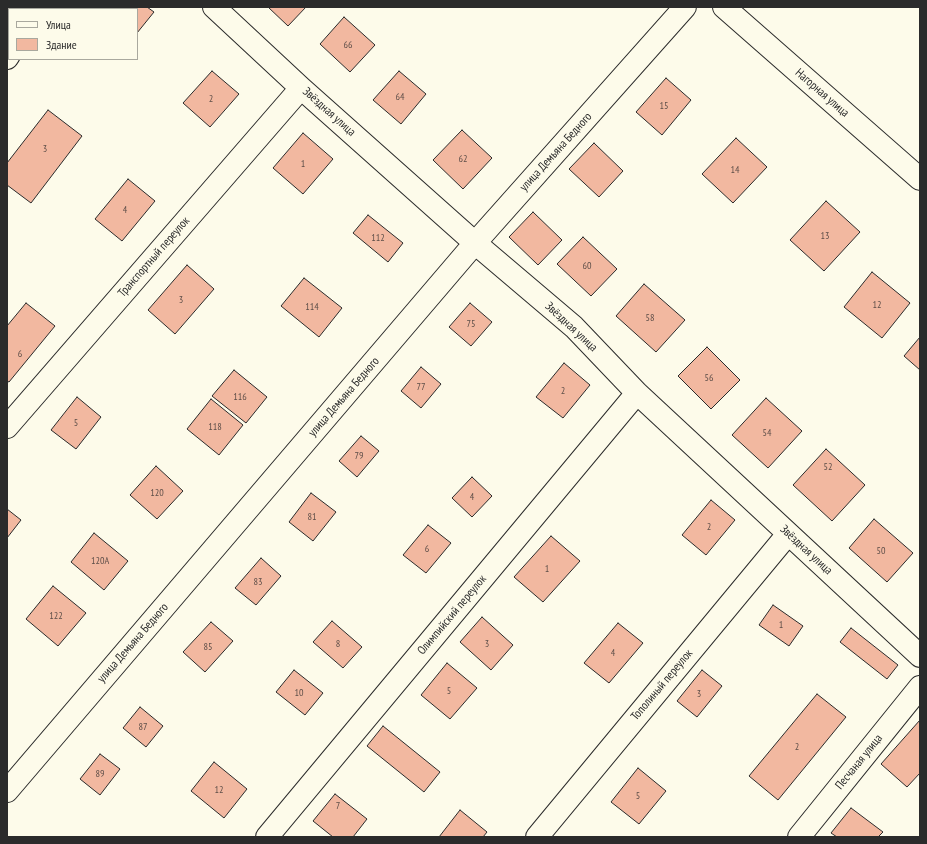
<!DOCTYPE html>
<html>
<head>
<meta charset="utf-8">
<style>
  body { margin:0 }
  #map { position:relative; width:927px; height:844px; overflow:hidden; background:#fdfbea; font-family:"PT Sans Narrow",sans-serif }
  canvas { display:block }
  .frame { position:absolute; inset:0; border:8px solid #2b2b2b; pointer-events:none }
  .legend { position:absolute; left:8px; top:8px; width:130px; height:52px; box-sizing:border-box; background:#fdfbea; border:1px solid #a9a89e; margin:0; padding:5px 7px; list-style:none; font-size:12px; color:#2b2b2b }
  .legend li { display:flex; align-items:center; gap:8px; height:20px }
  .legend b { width:20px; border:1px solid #a9a89e }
</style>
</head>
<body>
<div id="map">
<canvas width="927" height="844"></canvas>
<div class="frame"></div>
<ul class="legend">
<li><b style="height:5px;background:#fdfbea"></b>Улица</li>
<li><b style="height:11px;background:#f2b8a0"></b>Здание</li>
</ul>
</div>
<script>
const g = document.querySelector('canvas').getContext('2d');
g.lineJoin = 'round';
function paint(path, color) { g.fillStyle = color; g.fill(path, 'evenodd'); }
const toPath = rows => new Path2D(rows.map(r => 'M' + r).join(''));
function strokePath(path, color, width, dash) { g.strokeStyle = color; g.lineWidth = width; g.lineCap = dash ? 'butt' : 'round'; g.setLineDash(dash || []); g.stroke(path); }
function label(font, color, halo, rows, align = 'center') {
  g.font = font + ' "PT Sans Narrow",sans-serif'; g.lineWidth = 3; g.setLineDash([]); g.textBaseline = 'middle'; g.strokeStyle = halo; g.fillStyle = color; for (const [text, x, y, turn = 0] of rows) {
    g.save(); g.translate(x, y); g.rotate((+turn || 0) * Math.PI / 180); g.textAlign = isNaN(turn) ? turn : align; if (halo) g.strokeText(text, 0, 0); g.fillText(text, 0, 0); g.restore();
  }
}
const building = toPath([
  [119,7,147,7,154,12,137,33,137,9,117,9,119,7],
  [268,7,306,7,288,26,268,7],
  [344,17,375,45,350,72,320,44,344,17],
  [212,71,239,94,210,127,183,103,212,71],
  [399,71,426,94,401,124,373,100,399,71],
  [666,78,691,100,662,135,636,112,666,78],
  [48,110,82,136,31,203,7,185,7,163,48,110],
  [462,130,492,158,463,189,433,160,462,130],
  [303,133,333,159,303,194,273,168,303,133],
  [736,138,767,167,733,203,702,174,736,138],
  [594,143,623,171,599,197,569,169,594,143],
  [128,179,155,201,122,241,95,219,128,179],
  [826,201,860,232,824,271,790,240,826,201],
  [533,212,562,240,538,265,509,237,533,212],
  [368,215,403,243,388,262,353,233,368,215],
  [583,237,617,269,591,296,557,264,583,237],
  [187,265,214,289,175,334,148,310,187,265],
  [872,272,910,303,882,338,844,307,872,272],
  [304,278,342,308,319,337,281,306,304,278],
  [644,284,685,320,656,352,616,316,644,284],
  [26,303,55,326,9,382,7,381,7,326,26,303],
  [470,303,492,322,471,346,449,327,470,303],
  [920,337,920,370,904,356,920,337],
  [707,347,740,380,711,409,678,376,707,347],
  [564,363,590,385,563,418,536,397,564,363],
  [421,367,441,384,421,408,401,391,421,367],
  [234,370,267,397,246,423,212,396,234,370],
  [77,397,101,417,76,449,51,430,77,397],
  [766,398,802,431,768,468,732,435,766,398],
  [211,399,243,425,219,455,187,429,211,399],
  [361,436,379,451,357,477,339,461,361,436],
  [826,449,865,485,832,521,793,485,826,449],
  [156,466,183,491,157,519,130,495,156,466],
  [472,477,492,496,472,517,452,498,472,477],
  [311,493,336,512,313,541,289,522,311,493],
  [711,500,735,520,706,555,682,535,711,500],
  [7,509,21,520,7,538,7,509],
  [874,519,913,553,887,582,849,548,874,519],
  [428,525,451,543,426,573,403,555,428,525],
  [94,533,128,561,104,590,71,562,94,533],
  [551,536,580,561,543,602,514,577,551,536],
  [261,558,281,576,256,605,235,588,261,558],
  [53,586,86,613,58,646,26,619,53,586],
  [773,605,803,626,789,646,759,625,773,605],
  [482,617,513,645,491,670,460,642,482,617],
  [332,621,362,647,343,668,313,642,332,621],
  [211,622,233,641,205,672,183,652,211,622],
  [618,623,643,643,609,683,584,663,618,623],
  [851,628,898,665,887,679,840,642,851,628],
  [447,663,477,688,450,719,421,695,447,663],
  [294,670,323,693,305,715,276,692,294,670],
  [702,670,722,686,697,717,677,701,702,670],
  [817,694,846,717,778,800,749,776,817,694],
  [140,707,163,726,146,747,123,728,140,707],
  [920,720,920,773,907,787,881,764,920,720],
  [383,726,440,772,424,792,367,746,383,726],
  [100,754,120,769,100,795,80,779,100,754],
  [214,762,247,789,224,818,191,791,214,762],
  [638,768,666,791,639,824,611,802,638,768],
  [335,794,367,819,353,837,333,837,313,821,335,794],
  [851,808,883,832,878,837,837,837,831,833,851,808],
  [460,810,487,832,483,837,439,837,460,810]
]);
paint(building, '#f2b8a0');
strokePath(building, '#2b2b2b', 1);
const minor = toPath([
  [214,7,301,88,475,243,574,327,637,393,920,656],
  [724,7,920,179],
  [48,9,49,7],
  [7,58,9,55],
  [7,427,301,88],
  [7,791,475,243,685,7],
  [267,837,637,393],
  [537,837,788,534],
  [799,837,920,687]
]);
strokePath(minor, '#2b2b2b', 24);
strokePath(minor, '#fdfbea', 22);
label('10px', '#5d4e48', null, [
  ["66",348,45],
  ["64",400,97],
  ["2",211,99],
  ["15",664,106],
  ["3",45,149],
  ["62",463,159],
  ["1",303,164],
  ["14",735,170],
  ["4",125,210],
  ["13",825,236],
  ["112",378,238],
  ["60",587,266],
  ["3",181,300],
  ["12",877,305],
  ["114",312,307],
  ["58",650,318],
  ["75",471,324],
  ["6",20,354],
  ["56",709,378],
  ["77",421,387],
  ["2",563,391],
  ["116",240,397],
  ["5",76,423],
  ["118",215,427],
  ["54",767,433],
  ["79",359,456],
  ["52",828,467],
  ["120",157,493],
  ["4",472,497],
  ["81",312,517],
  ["2",709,527],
  ["6",427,549],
  ["50",881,551],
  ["120А",100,561],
  ["1",547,569],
  ["83",258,582],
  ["122",56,616],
  ["1",781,625],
  ["8",338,644],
  ["3",487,644],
  ["85",208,647],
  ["4",613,653],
  ["5",449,691],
  ["10",299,693],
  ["3",699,694],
  ["87",143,727],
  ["2",797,747],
  ["89",100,774],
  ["12",219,790],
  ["5",638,796],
  ["7",338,806]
]);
label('12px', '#2b2b2b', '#fdfbea', [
  ["Нагорная улица",822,93,41],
  ["Звёздная улица",329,112,42],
  ["улица Демьяна Бедного",556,152,-48],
  ["Транспортный переулок",154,257,-49],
  ["Звёздная улица",571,327,43],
  ["улица Демьяна Бедного",344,397,-49],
  ["Звёздная улица",806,550,43],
  ["Олимпийский переулок",452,615,-50],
  ["улица Демьяна Бедного",133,643,-49],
  ["Тополиный переулок",662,685,-50],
  ["Песчаная улица",859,762,-51]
]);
</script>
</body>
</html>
